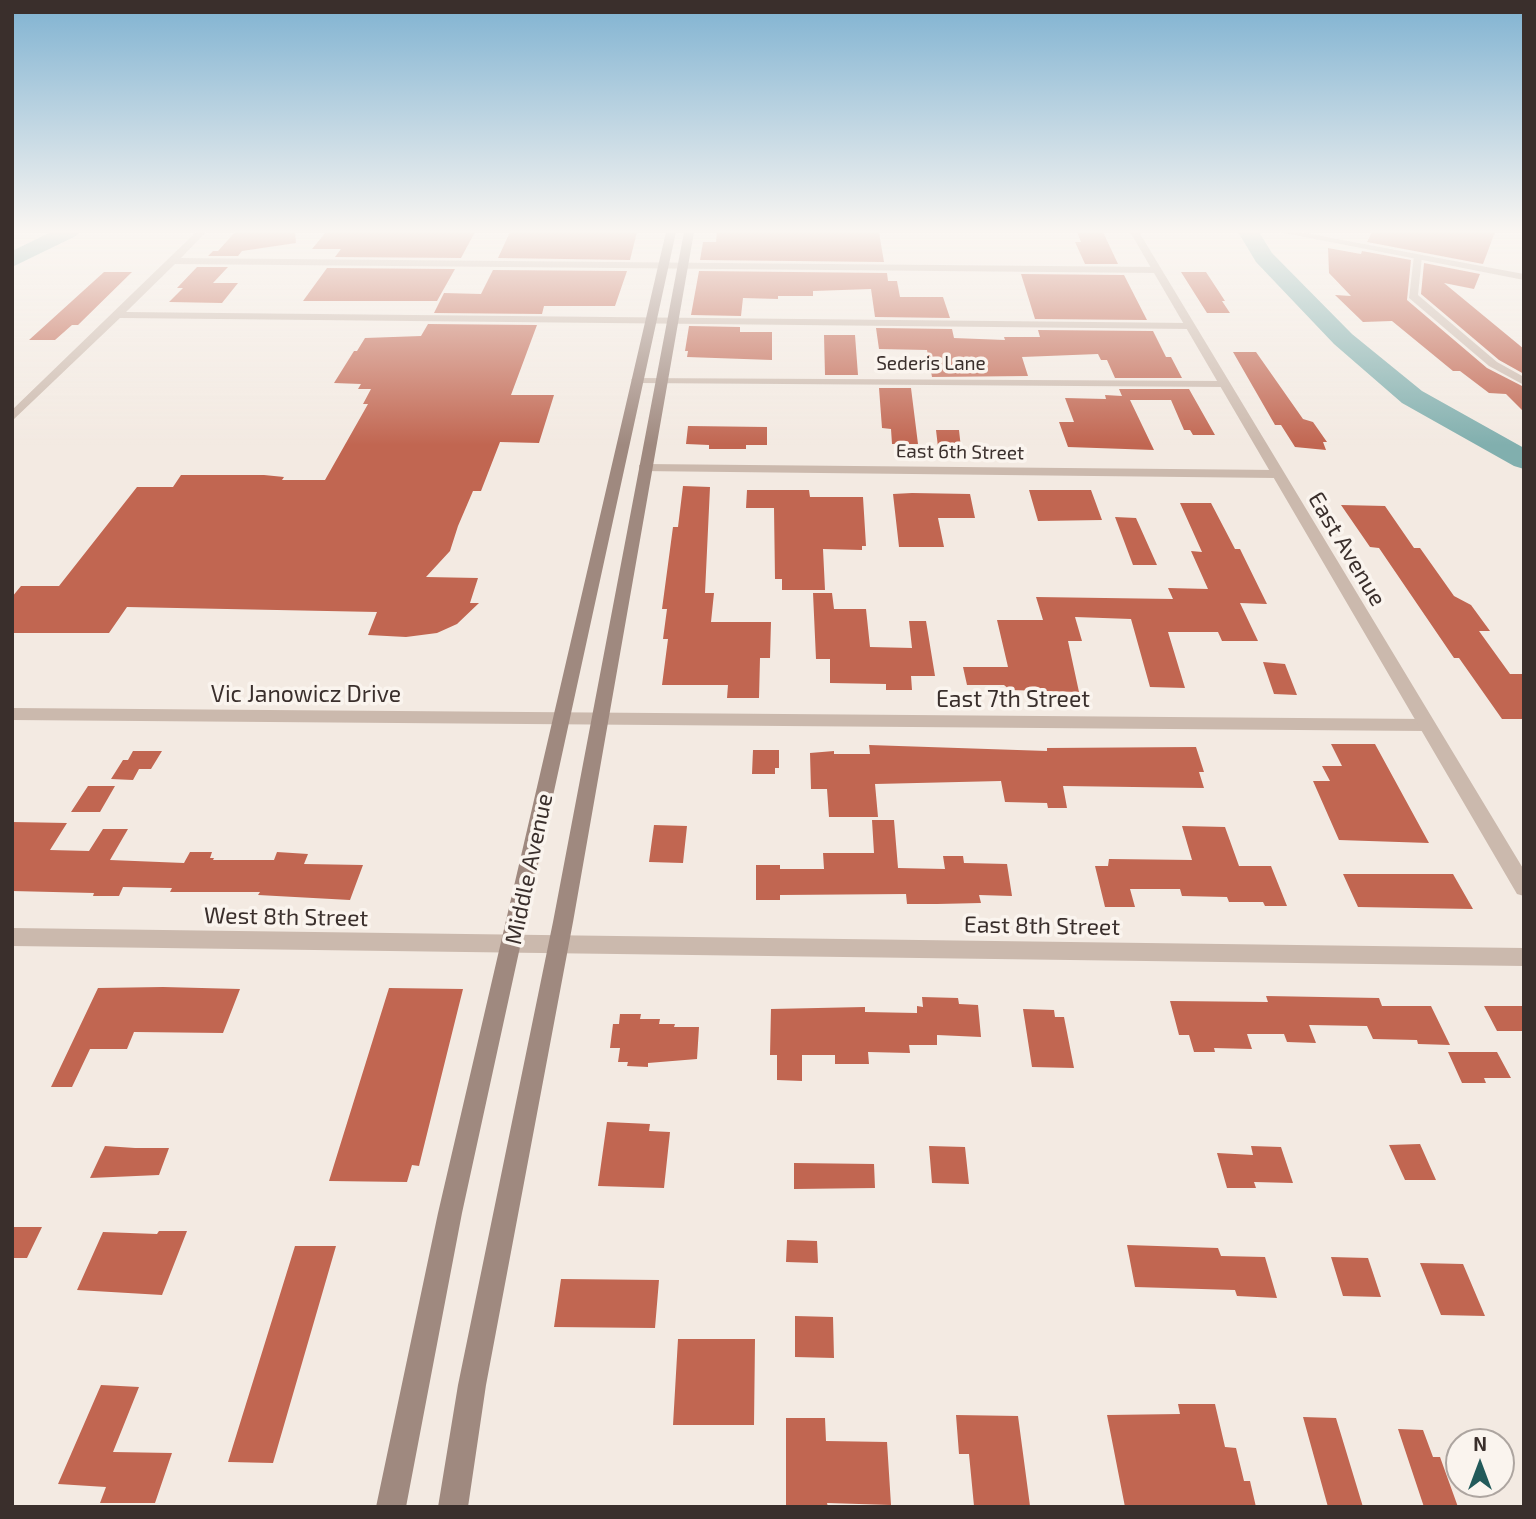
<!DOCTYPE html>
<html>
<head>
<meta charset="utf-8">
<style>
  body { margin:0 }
  #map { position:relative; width:1536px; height:1519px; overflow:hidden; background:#f3eae2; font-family:"Exo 2",sans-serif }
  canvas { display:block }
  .frame { position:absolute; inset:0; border:14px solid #3a2f2c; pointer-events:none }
  .north { position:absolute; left:1445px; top:1428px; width:70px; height:70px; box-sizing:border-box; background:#faf4ee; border:2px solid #ada5a0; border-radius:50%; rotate:0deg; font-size:19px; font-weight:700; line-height:28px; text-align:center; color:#3a2f2c }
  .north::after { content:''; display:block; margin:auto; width:24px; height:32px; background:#225a5a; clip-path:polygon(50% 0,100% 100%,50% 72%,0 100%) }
</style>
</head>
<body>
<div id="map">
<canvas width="1536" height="1519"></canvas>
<div class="frame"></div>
<div class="north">N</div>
</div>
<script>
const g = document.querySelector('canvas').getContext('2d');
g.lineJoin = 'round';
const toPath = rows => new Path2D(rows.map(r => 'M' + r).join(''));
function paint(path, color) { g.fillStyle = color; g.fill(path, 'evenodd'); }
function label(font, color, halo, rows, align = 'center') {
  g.font = font + ' "Exo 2",sans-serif'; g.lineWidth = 7; g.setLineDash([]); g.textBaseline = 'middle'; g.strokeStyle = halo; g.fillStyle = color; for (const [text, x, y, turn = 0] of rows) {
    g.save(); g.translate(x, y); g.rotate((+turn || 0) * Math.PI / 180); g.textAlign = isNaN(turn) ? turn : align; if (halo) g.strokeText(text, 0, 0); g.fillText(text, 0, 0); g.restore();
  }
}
paint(toPath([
  [51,232,79,232,76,236,12,267,12,251,51,232],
  [1238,232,1259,232,1272,253,1352,334,1422,391,1524,448,1524,469,1514,466,1402,403,1334,344,1256,262,1238,232]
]), '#81afae');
paint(toPath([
  [235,232,295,232,296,243,242,251,238,256,208,256,213,251,218,251],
  [326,232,475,232,461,258,335,257,341,249,312,249],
  [510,232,637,232,630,260,498,258],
  [717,232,879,232,884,262,700,260,703,242,716,242],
  [1077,232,1103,232,1118,264,1085,264,1075,242,1081,242],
  [1372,232,1495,232,1483,264,1367,242],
  [1328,248,1361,254,1362,251,1411,260,1407,300,1487,368,1524,387,1524,412,1506,394,1489,393,1460,371,1453,371,1392,321,1363,322,1335,295,1351,296,1329,273],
  [1424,263,1480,274,1474,289,1444,283,1524,349,1524,374,1499,360,1421,294],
  [197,267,228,267,213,283,238,283,222,303,169,302,183,288,177,288],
  [327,268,455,269,437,301,303,301],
  [493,270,627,271,615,306,544,306,542,314,434,313,444,293,481,294],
  [699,271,887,273,888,281,897,281,900,297,943,297,950,318,875,317,871,289,813,291,813,296,778,296,778,299,743,298,741,316,691,315],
  [104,272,132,272,78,325,72,325,55,340,29,340],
  [1181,272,1206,272,1225,301,1222,301,1230,313,1207,313],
  [1021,274,1124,275,1147,320,1035,319],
  [428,324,537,325,511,395,554,395,539,443,500,442,481,491,473,491,458,526,450,551,426,577,478,578,470,603,479,603,457,624,437,633,406,637,368,635,377,612,127,607,109,633,12,633,12,597,21,586,59,586,137,487,173,487,181,475,264,475,284,477,282,480,325,480,368,404,363,404,371,389,358,389,361,384,334,383,354,351,357,351,365,338,421,336],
  [689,326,740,327,740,332,772,332,772,360,687,357,688,351,685,351],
  [876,328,952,329,954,338,1005,340,1004,337,1040,337,1038,330,1153,331,1166,357,1171,357,1182,378,1115,378,1107,360,1101,360,1098,354,1022,357,1028,376,932,377,927,350,879,349],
  [824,335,855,335,858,375,825,375],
  [1233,352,1256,352,1303,419,1313,422,1327,442,1323,442,1326,450,1295,447,1281,425,1275,425],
  [879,388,911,388,918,444,892,444,891,429,882,428],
  [1119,389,1189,389,1215,435,1193,435,1190,430,1184,430,1171,400,1130,400,1154,450,1068,447,1059,422,1074,422,1065,398,1106,399,1105,395,1122,396],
  [688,426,767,427,767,445,746,445,746,449,709,449,709,445,686,444],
  [936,430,959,430,961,448,938,447],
  [683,486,710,487,705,593,714,593,711,622,771,622,770,658,760,658,759,698,727,698,728,685,662,685,668,639,663,639,667,609,662,609,673,527,678,527],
  [747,490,809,490,810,497,863,497,866,546,862,546,862,550,823,549,825,590,782,590,782,579,775,579,774,508,746,508],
  [1029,490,1091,490,1102,520,1038,521],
  [912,493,970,494,975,518,938,518,944,547,899,547,893,494],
  [1180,503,1211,503,1235,549,1240,549,1267,604,1240,603,1258,641,1222,641,1218,632,1168,632,1185,688,1150,687,1131,619,1075,617,1082,641,1068,641,1079,692,1010,690,1004,685,967,685,963,667,1008,667,997,620,1043,620,1036,597,1173,599,1168,588,1208,589,1191,551,1202,552],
  [1341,505,1385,506,1414,548,1420,548,1454,596,1471,605,1490,631,1479,631,1510,674,1524,674,1524,719,1502,719,1459,658,1454,658,1379,548,1370,547],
  [1115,517,1136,518,1157,565,1133,565],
  [813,593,832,593,834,609,866,609,870,647,912,648,909,621,926,621,935,676,911,676,912,690,886,690,886,684,830,683,830,659,816,659],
  [1263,662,1285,664,1297,695,1274,694],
  [1331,744,1375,744,1429,843,1339,840,1313,781,1330,781,1322,766,1342,766],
  [869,745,1047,751,1047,748,1196,747,1204,772,1199,772,1204,788,1063,786,1067,808,1048,808,1047,803,1005,802,1001,781,875,784,878,817,829,817,827,789,811,789,810,753,834,751,834,754,870,754],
  [753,750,779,750,779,768,775,768,775,774,752,774],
  [133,751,162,751,151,769,139,769,133,780,111,779,123,760,128,760],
  [88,786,115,786,100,812,71,812],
  [872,820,894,820,898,868,945,869,943,856,963,856,964,863,1007,864,1012,896,979,895,981,903,937,904,907,904,906,894,780,895,780,900,756,900,756,865,780,865,780,869,824,869,823,853,874,853],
  [12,822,67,823,50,850,89,851,103,829,128,829,110,860,184,863,190,852,212,852,210,858,214,858,213,860,274,860,277,852,308,854,304,864,363,865,350,900,258,895,260,892,170,892,172,888,123,887,119,896,93,896,94,893,12,891],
  [654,825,687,826,683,863,649,862],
  [1182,826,1225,827,1239,866,1271,866,1287,906,1265,906,1263,902,1229,902,1227,897,1182,896,1180,889,1130,889,1135,907,1105,907,1095,866,1108,866,1109,859,1192,860],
  [1343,874,1453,874,1473,909,1358,907],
  [163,987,240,989,223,1033,134,1032,127,1049,90,1049,72,1087,51,1087,98,988],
  [389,988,463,989,419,1166,412,1165,407,1182,329,1181],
  [1266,996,1379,998,1382,1006,1431,1006,1450,1045,1418,1044,1417,1040,1373,1039,1367,1026,1309,1025,1316,1043,1287,1042,1284,1034,1247,1034,1252,1049,1214,1048,1215,1052,1194,1052,1189,1035,1179,1035,1170,1001,1268,1002],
  [922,997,958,998,959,1004,978,1005,981,1037,937,1035,937,1045,909,1045,910,1053,868,1052,869,1064,835,1064,835,1055,802,1055,802,1081,777,1080,777,1055,770,1055,771,1009,865,1007,865,1012,917,1013,917,1006,923,1007],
  [1484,1006,1524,1006,1524,1031,1497,1031],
  [1023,1009,1054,1010,1055,1017,1064,1017,1074,1068,1032,1067],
  [620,1014,641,1014,640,1019,660,1019,659,1024,675,1024,674,1027,699,1027,697,1059,648,1063,648,1067,627,1066,628,1062,618,1062,620,1048,610,1048,613,1024,619,1024],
  [1448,1052,1497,1052,1511,1078,1484,1078,1486,1083,1462,1083],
  [607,1122,650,1124,649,1131,670,1132,664,1188,598,1186],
  [1420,1144,1436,1180,1405,1180,1389,1145],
  [105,1146,135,1148,169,1148,159,1175,90,1178],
  [929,1146,965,1147,969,1184,932,1183],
  [1251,1146,1281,1147,1293,1183,1254,1182,1256,1188,1227,1188,1217,1153,1253,1155],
  [794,1163,874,1164,875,1188,794,1189],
  [12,1227,42,1227,27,1258,12,1258],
  [159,1231,187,1231,162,1295,77,1290,103,1232,157,1234],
  [787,1240,817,1241,818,1263,786,1262],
  [1127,1245,1218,1248,1221,1256,1265,1257,1277,1298,1237,1296,1235,1290,1135,1287],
  [295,1246,336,1246,273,1463,228,1462],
  [1331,1257,1368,1258,1381,1297,1343,1296],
  [1420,1263,1463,1264,1485,1316,1441,1315],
  [561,1279,659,1280,655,1328,554,1327],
  [795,1316,833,1317,834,1358,795,1357],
  [678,1339,755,1339,754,1425,673,1425],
  [101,1385,139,1387,113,1452,172,1453,155,1503,100,1503,106,1487,58,1484],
  [1178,1404,1215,1404,1225,1447,1236,1448,1244,1481,1250,1481,1256,1507,1125,1507,1107,1415,1180,1414],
  [956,1415,1018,1416,1030,1506,974,1506,969,1454,959,1454],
  [1303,1417,1336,1418,1363,1507,1328,1507],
  [786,1418,825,1418,826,1441,887,1442,891,1505,827,1503,828,1507,786,1507],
  [1398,1429,1423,1430,1433,1457,1440,1457,1458,1507,1424,1507]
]), '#c16651');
paint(toPath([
  [196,232,206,232,181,258,1156,267,1161,270,1156,273,175,264,126,312,1189,323,1194,326,1189,329,120,318,12,421,12,410,196,232],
  [1414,255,1422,257,1418,295,1497,362,1524,377,1524,385,1489,366,1409,298,1414,255],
  [633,378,1224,381,1230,384,1224,387,637,383,631,380,633,378],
  [644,464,1276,470,1283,474,1276,478,639,471,639,465,644,464],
  [12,708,1427,719,1435,725,1427,731,12,720,12,708],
  [12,928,1524,948,1524,966,12,946,12,928]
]), '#cbb9ad');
paint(toPath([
  [1130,232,1139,232,1524,870,1524,896,1517,894,1130,232],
  [1279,232,1300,232,1524,274,1524,280,1279,232]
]), '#cbb9ad');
paint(toPath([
  [666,232,676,232,462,1213,406,1507,376,1507,438,1213,666,232],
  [684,232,694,232,573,922,486,1385,468,1507,438,1507,458,1385,553,922,684,232]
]), '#9f897f');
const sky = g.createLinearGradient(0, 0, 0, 445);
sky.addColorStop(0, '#7fb2d1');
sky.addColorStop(0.52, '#faf6f2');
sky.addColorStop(1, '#faf6f200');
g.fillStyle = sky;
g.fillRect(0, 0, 1536, 445);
label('19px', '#3a2f2c', '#faf4ee', [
  ["Sederis Lane",931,364],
  ["East 6th Street",960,452,1]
]);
label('23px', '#3a2f2c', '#faf4ee', [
  ["East Avenue",1347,549,59],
  ["Vic Janowicz Drive",306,694],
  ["East 7th Street",1013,699],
  ["Middle Avenue",529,869,-78],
  ["West 8th Street",286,917,1],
  ["East 8th Street",1042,926,1]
]);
</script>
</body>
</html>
